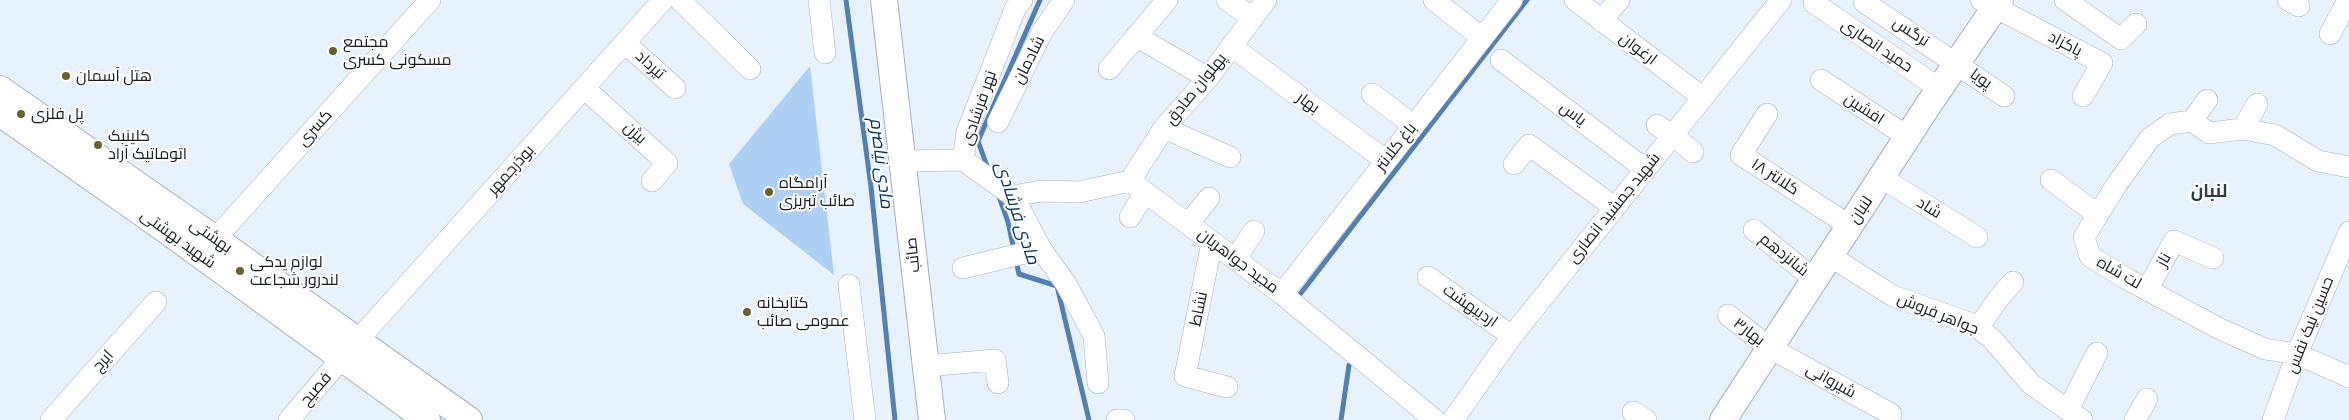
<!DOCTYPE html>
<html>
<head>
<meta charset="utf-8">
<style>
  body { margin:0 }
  canvas { display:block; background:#e8f2fe }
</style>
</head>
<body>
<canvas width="2349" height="420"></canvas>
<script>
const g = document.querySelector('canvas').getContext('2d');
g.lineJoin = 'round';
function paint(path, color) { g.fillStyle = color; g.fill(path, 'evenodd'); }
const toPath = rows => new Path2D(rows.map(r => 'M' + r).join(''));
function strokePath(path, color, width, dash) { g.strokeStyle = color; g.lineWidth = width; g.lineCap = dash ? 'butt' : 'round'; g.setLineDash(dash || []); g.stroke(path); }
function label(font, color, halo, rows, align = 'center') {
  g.font = font + ' Cabin,Cairo,sans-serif'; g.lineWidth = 4; g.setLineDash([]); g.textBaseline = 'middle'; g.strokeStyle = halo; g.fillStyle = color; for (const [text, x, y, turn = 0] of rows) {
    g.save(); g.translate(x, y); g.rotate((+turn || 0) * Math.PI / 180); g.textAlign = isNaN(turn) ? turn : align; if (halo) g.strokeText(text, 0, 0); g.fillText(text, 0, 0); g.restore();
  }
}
paint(toPath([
  [810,66,834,275,743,204,729,164]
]), '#afd0f5');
strokePath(toPath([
  [846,0,871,187,895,420],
  [988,169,978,141,1040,0],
  [998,194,1008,222,1014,250],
  [1016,261,1019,274,1057,286,1089,420],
  [1301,293,1527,0],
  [1341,420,1349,365]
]), '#5280b2', 5);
const minor = toPath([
  [680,0,750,69],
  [819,0,825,53],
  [1227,0,1253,18],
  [1434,0,1482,38],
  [1575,0,1702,97],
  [1981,0,2102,63,2083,96],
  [2065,0,2121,39,2136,24],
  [2288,0,2299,6],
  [1864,2,2004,96],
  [1814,3,1940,89],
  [1601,21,1619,0],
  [2330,34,2348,0],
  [1136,36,1208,78],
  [625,43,675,88],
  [1231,46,1385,160],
  [1501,60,1645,169],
  [1109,69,1167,0],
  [1821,80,1908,137],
  [584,88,667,163,652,181],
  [1372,94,1413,125],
  [1767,114,1741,155,1850,226],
  [2192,121,2207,100],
  [998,122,1042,32,1064,0],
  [1657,125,1672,135,1693,152],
  [1164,128,1230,157],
  [2243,129,2257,104],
  [963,160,1013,196,1041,249,1066,284,1094,336,1098,383],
  [963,160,967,132,1015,9,1022,0],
  [903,161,963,160],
  [1514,164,1529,145,1614,207],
  [2349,167,2318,161,2275,135,2243,129,2209,133,2192,121,2170,124,2150,138,2117,184,2084,237,2090,256,2127,279,2218,328,2265,349,2297,354,2349,377],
  [1882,178,1977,237],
  [2051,180,2097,214],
  [1130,181,1164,128,1208,78,1266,0],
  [1013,196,1041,191,1079,192,1130,181,1282,294,1435,420],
  [1130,217,1145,192],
  [1188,224,1209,198],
  [1754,230,1815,280],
  [1212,242,1185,376,1227,387],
  [206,249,430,0],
  [1830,256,1893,296,1975,325,1993,340,2031,384,2082,420],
  [1235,259,1254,231],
  [963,268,1041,249],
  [1428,277,1512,336],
  [849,285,865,420],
  [2147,290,2174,241,2213,258],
  [1282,294,1512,0],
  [1728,315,1770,348,1891,414],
  [1978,328,1998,299,2013,282],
  [358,340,663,0],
  [925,366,995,360,998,383],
  [2068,410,2097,353],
  [1633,412,1646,420],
  [51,420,156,302],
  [289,420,342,358],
  [1117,420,1124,420],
  [1453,420,1512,336,1781,0],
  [2135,420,2147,399],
  [2273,420,2297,354,2349,232]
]);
const major = toPath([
  [884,0,932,420],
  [0,89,215,239,469,420],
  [0,113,166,230,427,420],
  [1723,420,1929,104,2000,0]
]);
strokePath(minor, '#a1b1c4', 22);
strokePath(major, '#a1b1c4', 28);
strokePath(minor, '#fff', 21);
strokePath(major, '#fff', 26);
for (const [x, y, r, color] of [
  [333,51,5,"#68612e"],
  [66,76,5,"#68612e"],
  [21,114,5,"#68612e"],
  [98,145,5,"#68612e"],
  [769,192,5,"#68612e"],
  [240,271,5,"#68612e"],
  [747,312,5,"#68612e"]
]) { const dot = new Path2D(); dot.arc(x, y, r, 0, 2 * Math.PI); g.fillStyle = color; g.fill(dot); strokePath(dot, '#fefefe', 2); }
label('16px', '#151b22', '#fefefe', [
  ["نرگس",1911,32,33],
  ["پاکزاد",2065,44,27],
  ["حمید انصاری",1877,46,34],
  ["ارغوان",1638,49,37],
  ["شادمان",1029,60,-63],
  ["تیرداد",650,65,42],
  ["پویا",1981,79,35],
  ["پهلوان صادق",1196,89,-51],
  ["بهار",1308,103,36],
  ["نهر فرشادی",979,108,-71],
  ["افشین",1864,109,33],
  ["یاس",1573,114,37],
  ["کسری",315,128,-48],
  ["بیژن",635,133,42],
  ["باغ کلانتر",1396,147,-52],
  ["بوذرجمهر",511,170,-48],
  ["کلانتر ۱۸",1775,177,33],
  ["شهید جمشید انصاری",1614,208,-51],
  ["شاد",1929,208,32],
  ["لنبان",1861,210,-56],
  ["بهشتی",211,236,35],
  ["شهید بهشتی",178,239,36],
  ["صائب",913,255,-96],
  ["شانزدهم",1784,255,39],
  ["ناز",2164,260,-61],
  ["مجید جواهریان",1238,261,37],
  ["لت شاه",2119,273,30],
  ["اردیبهشت",1470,306,35],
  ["نشاط",1199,309,-78],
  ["جواهر فروش",1938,314,22],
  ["حسین نیک نفس",2310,325,-68],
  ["بهار۳",1749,332,37],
  ["ایرج",103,361,-48],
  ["شیروانی",1831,381,29],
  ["فصیح",316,389,-49]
]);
label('16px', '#151b22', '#fefefe', [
  ["مجتمع",343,42],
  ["مسکونی کسری",343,60],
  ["هتل آسمان",76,76],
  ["پل فلزی",31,114],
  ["کلینیک",108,136],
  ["اتوماتیک آراد",108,154],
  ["آرامگاه",779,183],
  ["صائب تبریزی",779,201],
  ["لوازم یدکی",250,262],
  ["لندرور شجاعت",250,280],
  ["کتابخانه",757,303],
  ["عمومی صائب",757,321]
], 'left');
label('italic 18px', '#002f59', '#fefefe', [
  ["مادی نیاصرم",881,163,83],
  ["مادی فرشادی",1017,213,72]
]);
label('bold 18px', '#2c3a49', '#fefefe', [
  ["لنبان",2209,192]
]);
</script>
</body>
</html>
